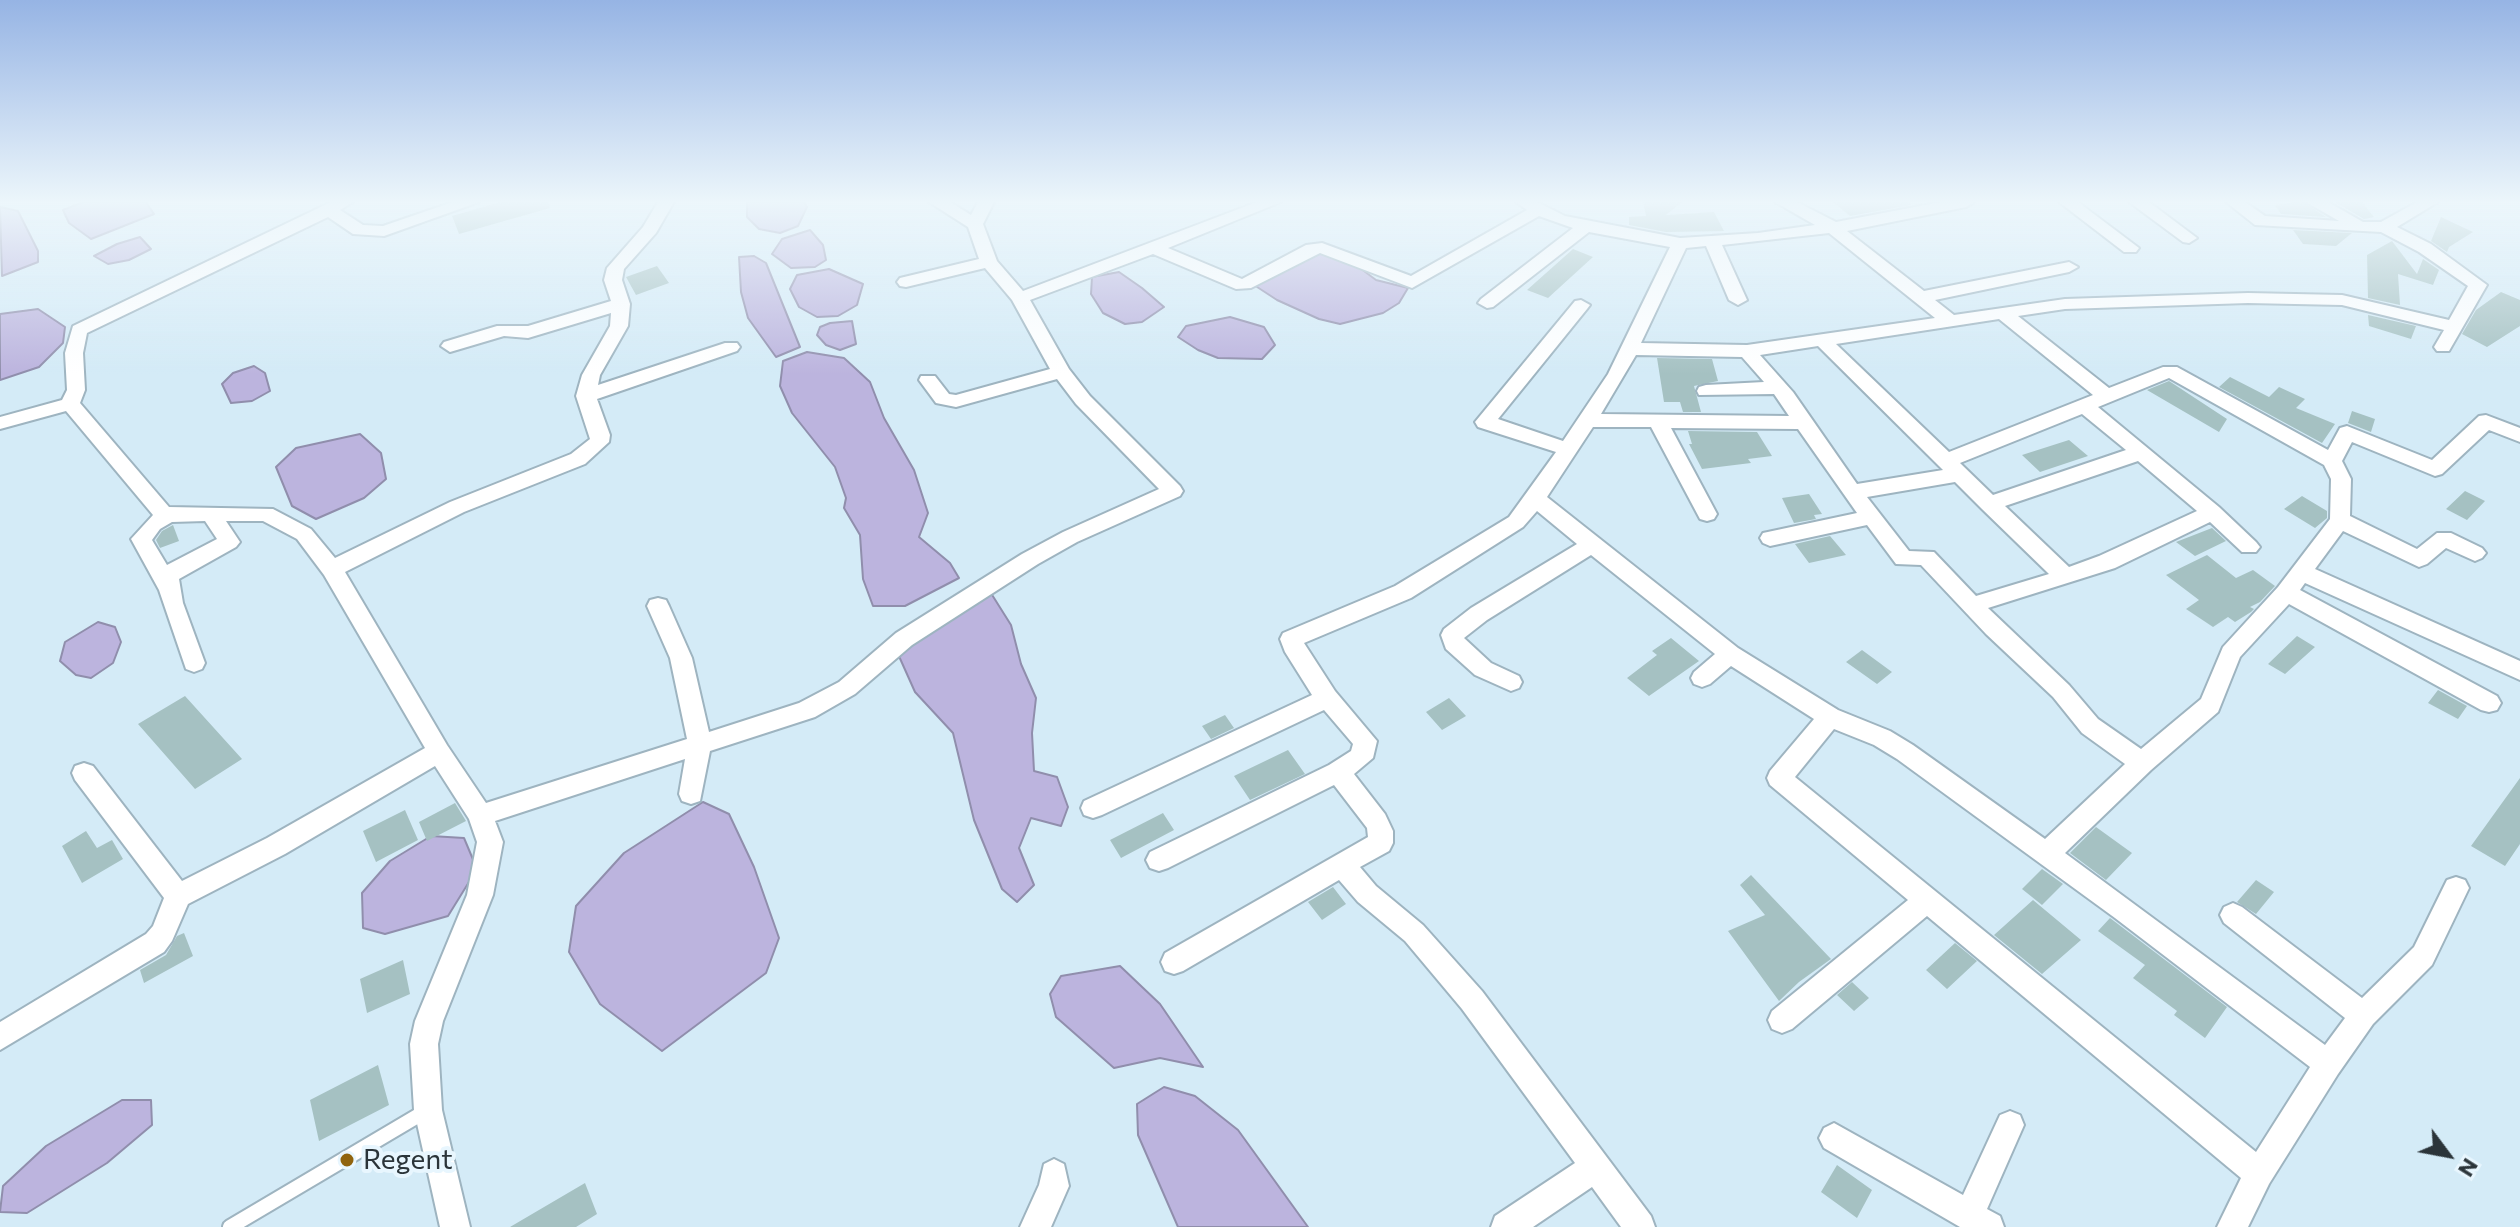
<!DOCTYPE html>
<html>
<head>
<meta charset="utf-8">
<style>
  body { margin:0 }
  #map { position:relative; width:2520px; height:1227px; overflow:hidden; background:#d4ebf7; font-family:Commissioner,sans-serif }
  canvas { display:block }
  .north { position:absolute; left:2408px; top:1115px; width:80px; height:80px; -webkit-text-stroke:6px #e8f6fe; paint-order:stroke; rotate:122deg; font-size:22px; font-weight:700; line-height:32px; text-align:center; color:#2b3439 }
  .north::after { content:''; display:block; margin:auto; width:28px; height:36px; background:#2b3439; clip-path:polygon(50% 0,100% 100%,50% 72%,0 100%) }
</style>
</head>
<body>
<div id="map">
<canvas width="2520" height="1227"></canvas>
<div class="north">N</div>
</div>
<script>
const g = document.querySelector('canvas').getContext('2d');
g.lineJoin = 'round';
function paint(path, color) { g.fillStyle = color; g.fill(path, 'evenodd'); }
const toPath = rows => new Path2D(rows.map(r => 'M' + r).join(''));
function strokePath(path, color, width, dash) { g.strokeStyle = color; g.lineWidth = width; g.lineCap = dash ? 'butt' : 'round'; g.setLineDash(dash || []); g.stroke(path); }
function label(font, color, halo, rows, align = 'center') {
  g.font = font + ' Commissioner,sans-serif'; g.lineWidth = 8; g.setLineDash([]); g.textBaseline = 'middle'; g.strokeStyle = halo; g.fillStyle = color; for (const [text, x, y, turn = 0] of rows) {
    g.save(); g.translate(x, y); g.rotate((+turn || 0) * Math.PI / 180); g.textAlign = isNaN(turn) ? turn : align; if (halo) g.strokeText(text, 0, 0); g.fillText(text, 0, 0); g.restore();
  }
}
const water = toPath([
  [83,202,146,202,154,214,91,239,69,223,63,210,83,202],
  [747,202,804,202,807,207,798,226,780,233,759,229,747,217,747,202],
  [0,207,18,211,38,251,38,262,2,276,0,207],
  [810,230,823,245,826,260,815,267,791,268,772,254,782,239,810,230],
  [140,237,151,249,129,260,108,264,94,256,117,244,140,237],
  [1307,254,1327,254,1356,265,1376,280,1408,288,1399,303,1383,313,1340,324,1319,319,1277,300,1251,283,1307,254],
  [754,256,766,263,800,347,776,357,748,318,741,292,739,257,754,256],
  [829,269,863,284,857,305,838,316,817,317,799,307,790,289,797,275,829,269],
  [1119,272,1142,288,1164,307,1142,322,1125,324,1103,313,1091,294,1092,277,1119,272],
  [38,309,65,327,63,343,39,367,0,380,0,314,38,309],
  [1230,317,1264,327,1275,345,1262,359,1218,358,1198,350,1178,337,1186,326,1230,317],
  [852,321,856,344,840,350,826,345,817,335,820,327,830,323,852,321],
  [807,352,844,358,870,382,884,418,914,470,928,513,919,537,950,563,959,578,905,606,873,606,863,579,860,535,844,508,846,498,835,467,792,413,780,386,783,361,807,352],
  [254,366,265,373,270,391,252,401,231,403,222,384,233,373,254,366],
  [360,434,381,453,386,479,364,498,316,519,292,506,276,467,296,448,360,434],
  [989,590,1011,625,1021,664,1036,698,1032,733,1034,771,1057,777,1068,807,1061,826,1031,818,1019,848,1034,885,1017,902,1002,889,974,820,953,733,915,692,898,654,989,590],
  [98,622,115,627,121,642,113,663,91,678,76,675,60,661,65,642,98,622],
  [703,802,729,814,754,867,779,938,766,973,662,1051,600,1004,569,952,576,906,624,853,703,802],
  [431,836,464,838,477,869,448,916,385,934,363,928,362,893,390,861,431,836],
  [1120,966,1160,1004,1203,1067,1160,1058,1114,1068,1056,1017,1050,994,1061,976,1120,966],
  [1164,1087,1195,1096,1238,1130,1308,1227,1178,1227,1138,1135,1137,1104,1164,1087],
  [122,1100,151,1100,152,1125,107,1163,27,1213,0,1212,3,1186,46,1146,122,1100]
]);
paint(water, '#bcb4de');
strokePath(water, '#908eac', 2);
paint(toPath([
  [500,202,549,202,550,208,459,234,452,216],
  [1643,202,1682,202,1666,215,1714,212,1724,231,1666,232,1629,225,1629,217,1646,216],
  [1833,202,1910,202,1911,205,1850,216],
  [2295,202,2303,202,2326,217,2281,214,2275,205],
  [2335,202,2362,202,2374,217,2364,219],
  [2441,217,2473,232,2449,247,2447,252,2431,241],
  [2293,230,2352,233,2336,246,2303,244],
  [2392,241,2417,274,2423,259,2439,270,2433,285,2398,274,2400,305,2368,298,2367,255],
  [1573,249,1593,257,1548,298,1527,290],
  [657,266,669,283,636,295,626,277],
  [2501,292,2520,300,2520,326,2487,347,2462,334,2476,310],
  [2368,315,2416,326,2411,339,2369,326],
  [1657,358,1712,359,1718,381,1694,386,1701,412,1683,412,1680,402,1664,402],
  [2230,377,2269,397,2279,387,2305,399,2296,408,2335,424,2322,443,2219,387],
  [2169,381,2227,419,2219,432,2147,390],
  [2352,411,2375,419,2371,432,2348,423],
  [1688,431,1757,432,1772,456,1748,459,1751,463,1702,469,1689,444,1692,444],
  [2069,440,2088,456,2040,472,2022,455],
  [2465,491,2485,501,2467,520,2446,509],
  [1809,494,1822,514,1814,515,1816,519,1794,523,1782,498],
  [2302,496,2327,511,2327,518,2315,528,2284,509],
  [173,525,179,541,160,548,156,540,162,531],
  [2212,528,2226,541,2195,556,2176,542],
  [1830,536,1846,555,1809,563,1795,544],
  [2207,555,2236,578,2253,570,2275,586,2260,602,2250,607,2254,609,2251,612,2235,622,2228,617,2213,627,2186,609,2199,600,2166,575],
  [2297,636,2315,647,2285,674,2268,664],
  [1671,638,1699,661,1649,696,1627,678,1657,655,1652,651],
  [1862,650,1892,672,1877,684,1846,662],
  [2438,690,2467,706,2458,719,2428,703],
  [185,696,242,759,195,789,138,724],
  [1449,698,1466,716,1442,730,1426,712],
  [1225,715,1234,728,1211,739,1202,726],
  [1288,750,1305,774,1250,800,1234,776],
  [2520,778,2520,844,2505,866,2471,846],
  [455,803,466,821,427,841,419,822],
  [405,810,418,840,376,862,363,831],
  [1163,813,1174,830,1121,858,1110,840],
  [2096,827,2132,853,2106,880,2070,853],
  [86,831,97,848,112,840,123,859,82,883,62,846],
  [2042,869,2063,884,2042,905,2022,889],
  [1751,875,1831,959,1799,982,1779,1001,1728,931,1765,915,1740,885],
  [2256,880,2274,892,2256,914,2237,902],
  [1333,887,1346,904,1322,920,1308,902],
  [2033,900,2081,940,2042,974,1994,935],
  [2110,918,2227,1007,2205,1038,2174,1015,2177,1011,2133,978,2145,965,2098,931],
  [184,933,193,956,144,983,140,970,166,955,177,936],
  [1955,943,1977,961,1947,989,1926,970],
  [403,960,410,994,367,1013,360,979],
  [1852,982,1869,998,1854,1011,1837,995],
  [378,1065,389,1105,319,1141,310,1100],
  [1837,1165,1872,1190,1857,1218,1821,1192],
  [585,1183,597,1214,576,1227,510,1227]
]), '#a5c1c2');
const service = toPath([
  [230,1227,426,1111]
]);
const minor = toPath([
  [331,202,353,202,340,210,363,225,383,226,453,202,479,202,384,236,353,234,328,217,87,333,83,353,85,390,80,403,169,507,273,509,311,529,335,558,450,502,571,454,590,439,576,396,582,375,610,326,611,313,528,338,504,336,450,352,441,346,444,342,497,326,528,326,611,301,604,280,607,268,643,227,658,202,674,202,656,233,624,269,622,280,630,304,628,326,600,375,598,385,725,343,737,343,740,347,737,351,597,399,610,435,609,442,585,464,464,512,345,572,447,745,486,803,687,739,670,658,647,606,650,600,658,598,666,600,669,606,692,658,709,732,799,703,839,682,896,633,1022,554,1063,532,1159,489,1076,404,1057,379,956,407,936,403,919,380,921,376,935,376,949,394,956,395,1050,369,1012,300,985,268,906,287,900,286,897,282,900,278,979,259,968,227,929,202,950,202,971,215,978,202,994,202,983,224,997,261,1023,291,1257,202,1281,202,1168,248,1242,279,1306,245,1322,243,1411,276,1527,210,1516,202,1537,202,1565,216,1680,238,1758,233,1815,225,1775,202,1797,202,1836,222,1941,202,1974,202,1966,207,1847,231,1924,291,2069,262,2078,267,2069,272,1935,300,1954,315,2065,299,2248,293,2342,295,2449,320,2468,286,2419,252,2381,232,2255,225,2226,202,2245,202,2265,216,2339,221,2306,202,2328,202,2363,222,2381,222,2417,202,2438,202,2397,227,2431,244,2487,285,2449,351,2437,351,2434,347,2444,330,2342,305,2248,303,2065,309,2018,316,2109,388,2163,367,2177,367,2328,450,2340,428,2347,426,2432,460,2479,416,2486,415,2520,428,2520,442,2489,430,2442,474,2435,476,2352,442,2342,461,2351,479,2350,516,2417,549,2437,533,2451,533,2482,548,2486,553,2482,558,2475,561,2446,548,2427,564,2419,567,2343,531,2315,569,2520,661,2520,680,2305,583,2300,590,2497,696,2501,703,2497,710,2489,712,2481,710,2289,604,2240,657,2218,712,2151,770,2065,853,2325,1045,2345,1018,2224,923,2220,915,2224,907,2233,903,2242,907,2362,998,2414,947,2447,880,2456,877,2465,880,2469,888,2432,965,2373,1024,2338,1074,2269,1184,2248,1227,2217,1227,2241,1178,1927,916,1792,1029,1782,1033,1772,1029,1768,1020,1772,1011,1908,900,1770,785,1767,778,1770,771,1814,719,1731,666,1710,684,1702,687,1694,684,1691,678,1694,672,1715,654,1591,555,1487,620,1464,638,1491,663,1519,676,1522,682,1519,688,1511,691,1475,675,1446,649,1441,635,1444,629,1471,608,1577,544,1537,511,1523,527,1411,598,1304,643,1335,691,1377,741,1373,758,1354,774,1385,814,1393,831,1393,843,1389,851,1360,867,1376,886,1423,925,1482,991,1651,1216,1655,1227,1621,1227,1592,1187,1533,1227,1491,1227,1495,1216,1575,1163,1462,1009,1405,941,1358,902,1339,880,1183,971,1174,974,1165,971,1161,962,1165,953,1368,837,1367,828,1334,785,1168,868,1159,871,1150,868,1146,860,1150,852,1329,765,1351,751,1353,744,1324,710,1102,815,1093,818,1084,815,1081,808,1084,801,1312,695,1285,652,1280,639,1283,633,1395,586,1509,517,1556,452,1478,427,1475,422,1575,301,1581,300,1590,305,1587,309,1498,419,1563,441,1608,374,1670,247,1589,232,1493,307,1487,308,1478,303,1481,299,1573,228,1539,216,1412,288,1320,253,1251,288,1236,289,1153,254,1030,300,1069,369,1090,396,1180,486,1183,491,1180,496,1077,542,1038,564,912,645,855,694,815,717,710,751,700,801,691,804,682,801,679,794,685,759,495,821,503,842,493,895,443,1021,438,1044,442,1110,470,1227,440,1227,414,1110,410,1044,415,1021,467,895,477,842,469,819,435,766,285,854,188,904,172,941,164,952,0,1050,0,1022,146,934,153,926,164,898,75,780,72,773,75,766,84,763,93,766,182,881,267,838,425,748,324,575,297,539,263,521,226,521,240,542,236,547,179,579,183,603,205,663,202,669,194,672,186,669,159,590,131,539,153,515,66,411,0,429,0,417,62,400,67,390,65,353,73,326,331,202],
  [1829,233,1935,318,1747,345,1641,343,1686,248,1706,246,1729,300,1738,305,1747,300,1722,245,1829,233],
  [1999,319,2093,395,1949,452,1836,344,1999,319],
  [1818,346,1939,466,1943,470,1857,484,1793,392,1760,355,1818,346],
  [1636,355,1742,357,1764,382,1706,385,1699,387,1697,391,1699,395,1774,394,1789,416,1601,414,1636,355],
  [2169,378,2324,465,2331,479,2330,519,2278,587,2223,647,2201,699,2141,749,2098,719,2069,685,1988,608,2115,568,2210,522,2242,552,2256,552,2260,547,2256,542,2219,507,2098,407,2169,378],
  [2082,414,2126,450,1993,495,1960,463,2082,414],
  [1593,427,1651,427,1700,519,1707,521,1714,519,1717,514,1671,428,1798,429,1857,513,1763,533,1760,538,1763,543,1770,546,1867,525,1896,564,1921,565,1986,634,2053,697,2082,733,2125,764,2045,839,1913,745,1890,731,1838,710,1738,648,1547,497,1593,427],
  [2138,461,2197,511,2099,556,2069,567,2005,506,2138,461],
  [1955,482,1982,509,2049,574,1976,596,1934,552,1909,551,1867,497,1955,482],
  [205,521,217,539,167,565,152,540,160,529,172,522,205,521],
  [1834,729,1874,745,1897,759,2115,918,2310,1067,2256,1152,1795,777,1834,729],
  [2059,202,2078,202,2139,248,2136,252,2124,252,2059,202],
  [2129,202,2149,202,2197,238,2189,243,2183,242,2129,202],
  [2010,1111,2020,1115,2024,1125,1987,1209,2000,1216,2004,1227,1960,1227,1824,1148,1819,1138,1824,1128,1834,1123,1963,1195,2000,1115,2010,1111],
  [1054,1159,1064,1164,1069,1186,1051,1227,1020,1227,1039,1185,1044,1164,1054,1159]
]);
strokePath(service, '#9eb4c0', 18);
strokePath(minor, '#9eb4c0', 4);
strokePath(service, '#fff', 14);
paint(minor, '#fff');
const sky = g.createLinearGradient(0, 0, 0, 374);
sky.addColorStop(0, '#96b4e4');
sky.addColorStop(0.54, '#ecf6fb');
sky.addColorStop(1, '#ecf6fb00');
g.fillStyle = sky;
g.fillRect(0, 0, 2520, 374);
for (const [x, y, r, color] of [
  [347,1160,8,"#90630d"]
]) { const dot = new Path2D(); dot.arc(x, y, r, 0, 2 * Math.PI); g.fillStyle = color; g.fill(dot); strokePath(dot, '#e8f6fe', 3); }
label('28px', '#2b3439', '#e8f6fe', [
  ["Regent",363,1160]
], 'left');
</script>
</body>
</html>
